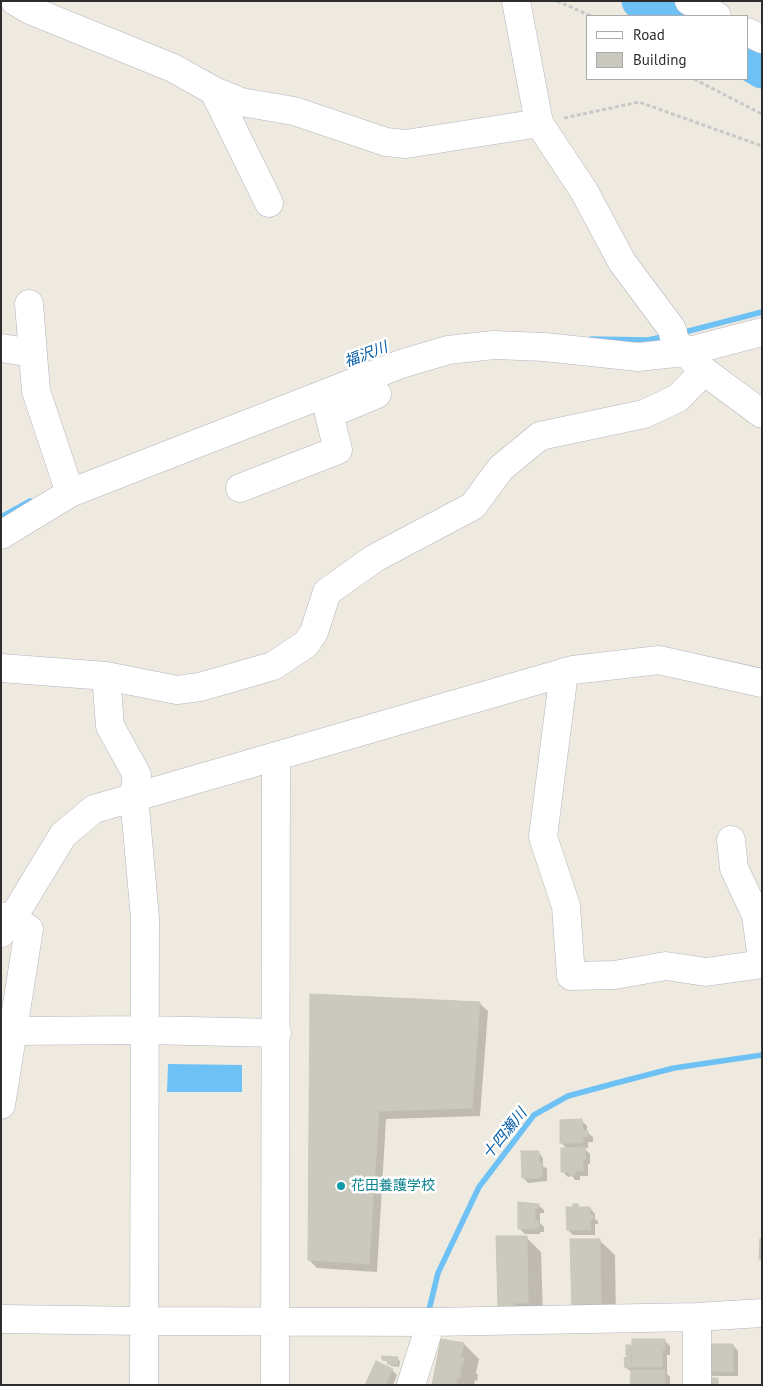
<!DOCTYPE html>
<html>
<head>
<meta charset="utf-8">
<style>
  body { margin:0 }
  #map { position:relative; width:763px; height:1386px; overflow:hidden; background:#efeadf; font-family:"PT Sans",sans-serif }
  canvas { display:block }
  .frame { position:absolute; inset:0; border:2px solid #2d2d2d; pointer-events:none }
  .legend { position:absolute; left:586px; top:15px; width:162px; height:65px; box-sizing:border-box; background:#fff; border:1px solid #ababab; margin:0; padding:6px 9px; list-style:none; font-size:15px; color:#2d2d2d }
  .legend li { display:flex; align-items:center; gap:10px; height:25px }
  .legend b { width:25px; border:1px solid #ababab }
</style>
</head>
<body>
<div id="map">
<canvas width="763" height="1386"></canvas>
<div class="frame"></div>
<ul class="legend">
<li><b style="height:6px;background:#fff"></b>Road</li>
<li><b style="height:14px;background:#cbc8bd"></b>Building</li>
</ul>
</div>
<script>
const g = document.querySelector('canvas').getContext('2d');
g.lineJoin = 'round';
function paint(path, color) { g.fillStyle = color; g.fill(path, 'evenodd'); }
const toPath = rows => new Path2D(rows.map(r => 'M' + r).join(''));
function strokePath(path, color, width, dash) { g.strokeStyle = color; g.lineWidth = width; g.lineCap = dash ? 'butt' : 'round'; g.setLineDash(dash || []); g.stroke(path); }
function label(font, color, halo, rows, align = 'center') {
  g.font = font + ' "PT Sans","Noto Sans JP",sans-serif'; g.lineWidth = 5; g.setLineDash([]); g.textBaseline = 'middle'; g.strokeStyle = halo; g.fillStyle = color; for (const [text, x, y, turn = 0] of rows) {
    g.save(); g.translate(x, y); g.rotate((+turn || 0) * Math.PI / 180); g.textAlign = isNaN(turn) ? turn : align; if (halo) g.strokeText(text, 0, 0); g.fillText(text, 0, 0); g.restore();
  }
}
paint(toPath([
  [168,1064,242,1065,242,1092,167,1092]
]), '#6dc1f5');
paint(toPath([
  [311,995,479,1003,488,1011,480,1116,386,1119,377,1272,317,1268,309,1260],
  [582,1121,587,1126,587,1132,593,1137,593,1142,588,1142,588,1148,584,1148,590,1154,590,1164,588,1164,588,1176,580,1176,580,1180,575,1180,572,1176,568,1177,562,1171,568,1149,561,1143],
  [538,1152,543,1158,543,1166,547,1169,547,1181,528,1183,523,1177],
  [519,1204,538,1205,544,1210,544,1213,540,1213,540,1223,544,1227,544,1232,540,1232,540,1234,525,1234,519,1228],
  [578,1206,580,1208,590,1208,595,1214,595,1219,598,1221,598,1224,595,1224,595,1235,573,1235,568,1230,574,1208],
  [526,1237,541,1252,543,1317,515,1322,499,1306],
  [599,1240,615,1255,616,1320,573,1310],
  [665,1341,670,1346,670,1355,667,1355,667,1374,670,1377,670,1385,632,1385,632,1373,626,1367,625,1359,631,1359,628,1356,630,1346,632,1348],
  [464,1344,479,1359,476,1373,478,1375,477,1381,475,1380,474,1385,433,1385],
  [733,1345,738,1351,738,1376,713,1376,708,1371],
  [383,1359,397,1359,400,1361,399,1367,391,1366,389,1362],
  [392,1370,397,1375,393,1385,366,1385]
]), '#0003');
strokePath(toPath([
  [681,333,762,312],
  [591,339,648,340,667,336],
  [1,517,30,501],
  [428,1314,438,1273,479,1187,534,1115,568,1096,616,1083,674,1068,762,1055]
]), '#6dc1f5', 5.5);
strokePath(toPath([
  [639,1,666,16],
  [747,62,762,71]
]), '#6dc1f5', 35);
const building = toPath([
  [310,994,480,1002,472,1108,379,1111,369,1264,308,1260,310,994],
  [582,1119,583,1131,588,1131,588,1137,583,1137,583,1143,560,1143,560,1120,582,1119],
  [585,1147,586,1159,583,1159,583,1171,575,1171,575,1175,569,1175,569,1172,561,1172,561,1148,585,1147],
  [521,1151,539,1151,539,1163,542,1163,542,1176,539,1178,522,1178,521,1151],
  [518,1202,539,1204,539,1208,535,1208,535,1221,539,1221,539,1227,536,1227,536,1229,518,1229,518,1202],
  [573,1204,578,1204,579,1207,590,1207,590,1215,593,1215,593,1219,590,1219,591,1230,567,1230,566,1207,573,1207,573,1204],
  [496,1236,527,1236,528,1303,514,1303,514,1306,498,1307,496,1236],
  [570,1239,600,1239,601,1305,587,1305,588,1310,572,1311,570,1239],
  [760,1239,762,1239,762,1259,759,1259,760,1239],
  [441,1339,464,1343,461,1358,464,1358,462,1367,460,1366,459,1370,461,1371,460,1378,457,1378,456,1385,432,1385,441,1339],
  [632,1339,665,1339,665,1350,662,1350,662,1367,632,1367,632,1339],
  [706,1344,733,1344,733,1372,706,1371,706,1344],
  [626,1345,631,1345,631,1356,626,1356,626,1345],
  [382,1356,398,1357,397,1365,387,1364,388,1361,382,1360,382,1356],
  [630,1357,632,1367,625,1368,624,1358,630,1357],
  [376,1361,393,1369,385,1385,365,1385,376,1361],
  [631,1370,665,1370,665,1385,630,1385,631,1370],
  [707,1378,718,1378,718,1384,707,1384,707,1378]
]);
paint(building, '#cbc8bd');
strokePath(building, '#cbc6b8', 1);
const minor = toPath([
  [15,1,30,10,173,68,214,91,241,102,294,111,386,142,406,144,527,125],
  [516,1,539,123,584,191,622,262,672,329,675,341,685,352,704,371,762,414],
  [689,1,717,16],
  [747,32,762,39],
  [214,91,269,203],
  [29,304,36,391,70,493],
  [1,348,33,353],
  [240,488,338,450,329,414,377,394],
  [1,535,70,493,401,364,448,350,494,345,545,347,638,357,685,352,762,332],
  [1,668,106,676,110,726,137,775,134,796,145,918,144,1385],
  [564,672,543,837,566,906,571,976,614,975,666,966,706,972,762,964],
  [106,676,177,690,200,687,273,666,306,644,314,632,327,592,375,558,473,506,501,468,540,436,644,414,678,398,704,371],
  [731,840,734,868,756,915,762,959],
  [1,916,12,919,29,929,1,1105],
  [1,933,12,919,63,835,94,809,573,670,659,660,762,683],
  [12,1031,145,1030,277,1033],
  [1,1319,144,1321,431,1322,697,1317,762,1313],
  [275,1385,276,756],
  [411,1385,431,1322],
  [697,1385,697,1317]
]);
strokePath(minor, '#b3b3c1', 29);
strokePath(toPath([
  [557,1,591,16],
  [694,79,762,114],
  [564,118,639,102,762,146]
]), '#c8c8c8', 3, [4, 2.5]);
strokePath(minor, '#fff', 28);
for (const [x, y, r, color] of [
  [341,1186,5,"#0f9aa8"]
]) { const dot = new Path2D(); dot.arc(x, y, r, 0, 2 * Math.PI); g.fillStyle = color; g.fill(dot); strokePath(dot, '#fff', 2); }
label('14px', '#0d838f', '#fff', [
  ["花田養護学校",351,1186]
], 'left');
label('italic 15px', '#065da7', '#fff', [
  ["福沢川",366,355,-21],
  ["十四瀬川",505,1134,-51]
]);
</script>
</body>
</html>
